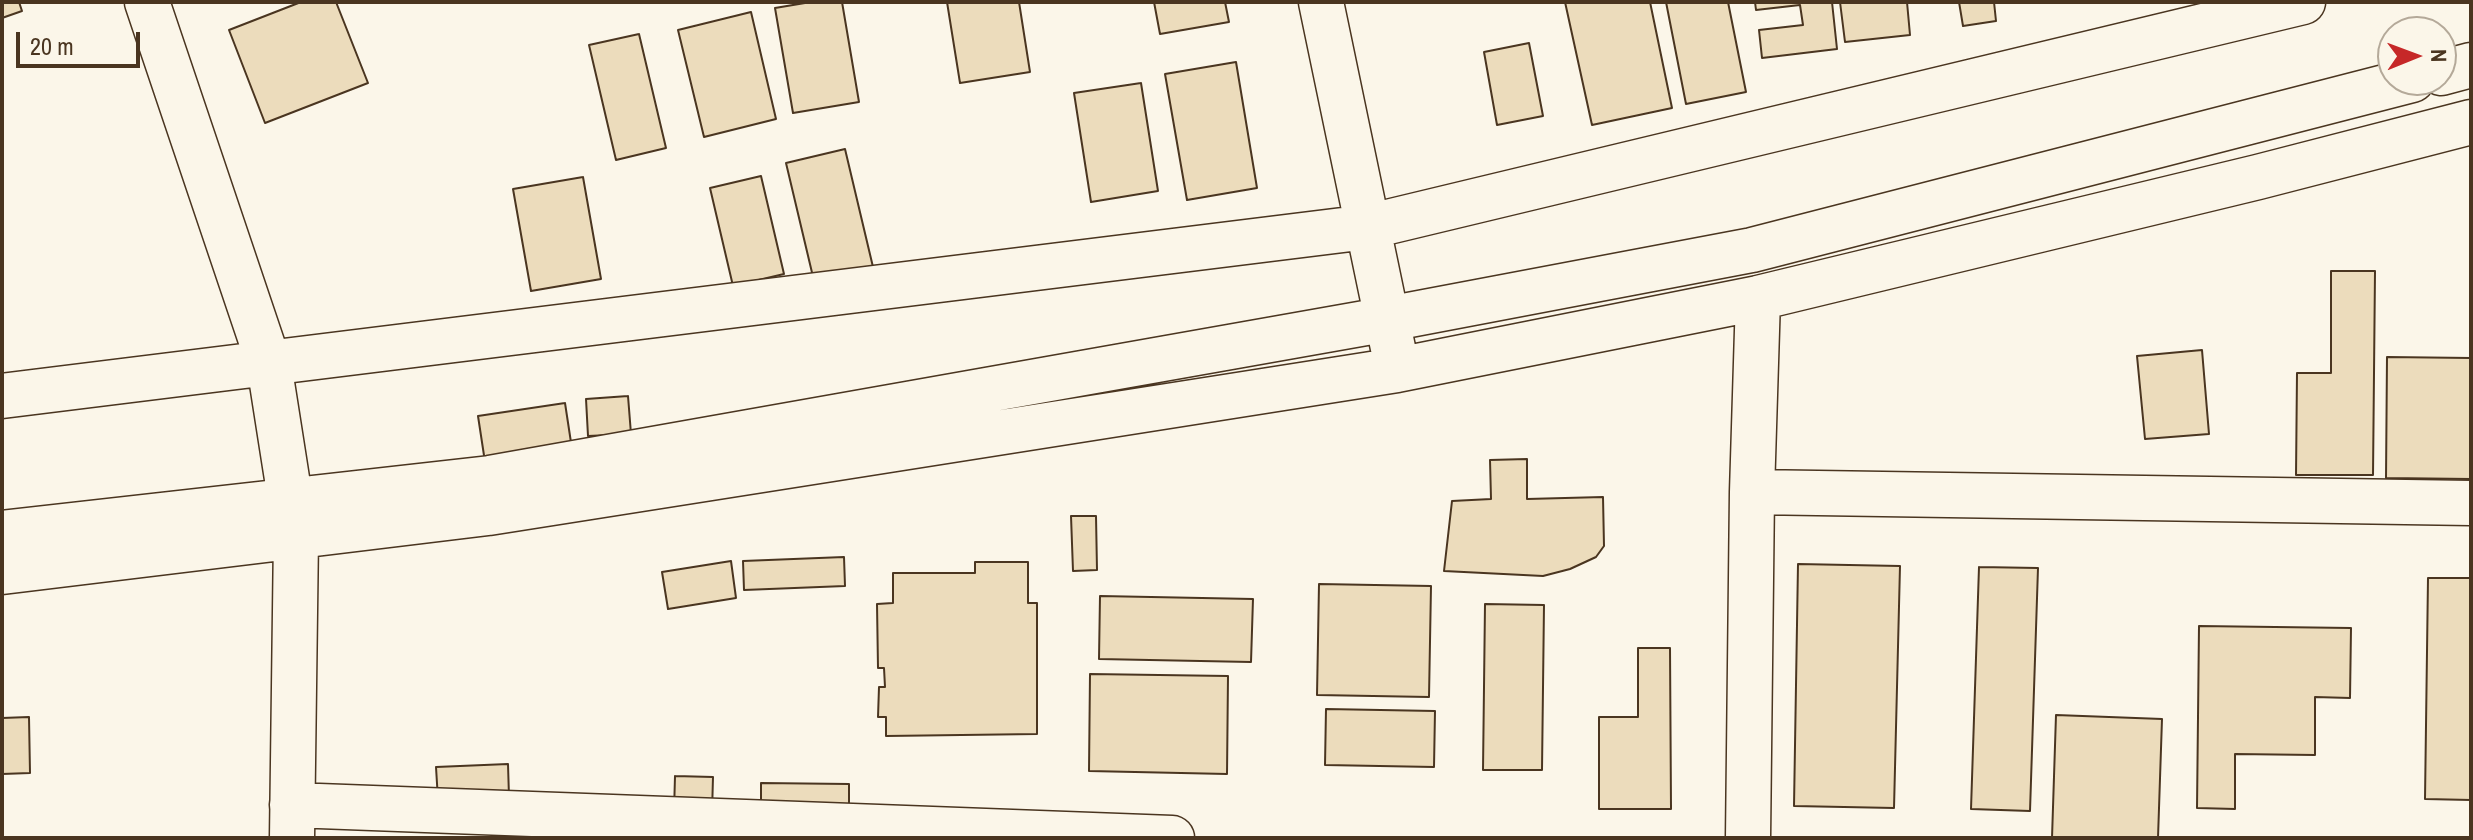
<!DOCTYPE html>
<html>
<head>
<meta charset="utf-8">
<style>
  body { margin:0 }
  #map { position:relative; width:2473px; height:840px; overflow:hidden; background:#fbf6e9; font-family:"Archivo Narrow",sans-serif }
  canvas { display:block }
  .frame { position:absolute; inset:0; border:4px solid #4a3520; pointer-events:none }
  .north { position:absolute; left:2377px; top:16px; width:80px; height:80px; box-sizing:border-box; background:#fbf6e9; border:2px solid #b4a999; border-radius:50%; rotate:89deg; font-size:22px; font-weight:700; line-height:32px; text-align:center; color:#4a3520 }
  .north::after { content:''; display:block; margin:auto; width:28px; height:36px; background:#c62828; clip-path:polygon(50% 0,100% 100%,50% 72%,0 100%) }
  .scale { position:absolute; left:16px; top:32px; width:124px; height:36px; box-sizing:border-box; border:4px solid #4a3520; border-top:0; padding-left:10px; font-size:24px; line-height:28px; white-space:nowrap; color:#4a3520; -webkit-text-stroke:6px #fbf6e9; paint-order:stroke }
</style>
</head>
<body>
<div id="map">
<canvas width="2473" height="840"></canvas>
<div class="frame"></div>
<div class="north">N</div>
<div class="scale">20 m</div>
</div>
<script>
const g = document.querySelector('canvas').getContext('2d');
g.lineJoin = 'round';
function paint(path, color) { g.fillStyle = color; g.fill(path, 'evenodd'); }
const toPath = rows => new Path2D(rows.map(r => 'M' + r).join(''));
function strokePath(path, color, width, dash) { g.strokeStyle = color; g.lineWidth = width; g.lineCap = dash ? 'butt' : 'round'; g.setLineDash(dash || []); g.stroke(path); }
const building = toPath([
  [2,2,19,2,22,11,2,18,2,2],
  [301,2,336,2,368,83,265,123,229,30,301,2],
  [811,2,842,2,859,102,793,113,775,8,811,2],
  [947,2,1019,2,1030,72,960,83,947,2],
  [1154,2,1225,2,1229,22,1160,34,1154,2],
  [1565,2,1650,2,1672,108,1592,125,1565,2],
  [1666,2,1728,2,1746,92,1686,104,1666,2],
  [1755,2,1832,2,1837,49,1762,58,1759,30,1803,25,1800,5,1756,10,1755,2],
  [1840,2,1907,2,1910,35,1845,42,1840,2],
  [1959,2,1994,2,1996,21,1963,26,1959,2],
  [751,12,776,119,704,137,678,30,751,12],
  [639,34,666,148,616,160,589,45,639,34],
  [1529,43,1543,116,1497,125,1484,52,1529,43],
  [1236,62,1257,188,1187,200,1165,74,1236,62],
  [1141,83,1158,191,1091,202,1074,93,1141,83],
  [845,149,873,267,814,281,786,163,845,149],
  [761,176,784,274,733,286,710,188,761,176],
  [583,177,601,279,531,291,513,189,583,177],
  [2331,271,2375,271,2373,475,2296,475,2297,373,2331,373,2331,271],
  [2202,350,2209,434,2145,439,2137,356,2202,350],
  [2387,357,2471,358,2471,479,2386,478,2387,357],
  [628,396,631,434,588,436,586,399,628,396],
  [565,403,572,449,485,462,478,416,565,403],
  [1527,459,1527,499,1603,497,1604,546,1596,557,1570,569,1543,576,1444,571,1452,501,1491,499,1490,460,1527,459],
  [1071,516,1096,516,1097,570,1073,571,1071,516],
  [844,557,845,586,744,590,743,561,844,557],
  [731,561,736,598,668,609,662,572,731,561],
  [975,562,1028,562,1028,603,1037,603,1037,734,886,736,886,717,878,717,879,687,885,687,884,668,878,668,877,604,893,603,893,573,975,573,975,562],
  [1798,564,1900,566,1894,808,1794,806,1798,564],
  [1979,567,2038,568,2030,811,1971,809,1979,567],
  [2428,578,2471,578,2471,800,2425,799,2428,578],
  [1319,584,1431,586,1429,697,1317,695,1319,584],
  [1100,596,1253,599,1251,662,1099,659,1100,596],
  [1485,604,1544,605,1542,770,1483,770,1485,604],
  [2199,626,2351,628,2350,698,2315,697,2315,755,2235,754,2235,809,2197,808,2199,626],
  [1638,648,1670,648,1671,809,1599,809,1599,717,1638,717,1638,648],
  [1090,674,1228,676,1227,774,1089,771,1090,674],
  [1326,709,1435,711,1434,767,1325,765,1326,709],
  [2056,715,2162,719,2158,838,2052,838,2056,715],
  [29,717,30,773,2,774,2,718,29,717],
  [508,764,509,797,438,800,436,767,508,764],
  [675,776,713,777,712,813,674,812,675,776],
  [761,783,849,784,849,821,761,820,761,783]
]);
paint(building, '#ecdcbc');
strokePath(building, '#4a3520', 2);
const minor = toPath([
  [147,2,269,364,296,536,292,838],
  [1321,2,1393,348],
  [2441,73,2471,65],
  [2,396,1367,227,2303,2],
  [1752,492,2471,503],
  [2,533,490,478,1388,319,1752,250,2412,80],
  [2,572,488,513,1397,370,1758,298,2258,177,2471,122],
  [292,805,1172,838],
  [1748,838,1752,492,1758,298]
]);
strokePath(minor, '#4a3520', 47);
strokePath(minor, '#fbf6e9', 44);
</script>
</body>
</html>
